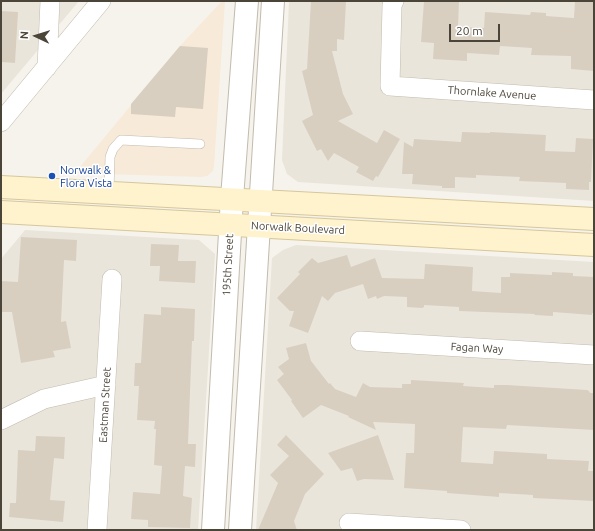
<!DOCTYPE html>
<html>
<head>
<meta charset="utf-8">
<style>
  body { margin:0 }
  #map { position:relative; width:595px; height:531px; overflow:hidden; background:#f6f3ec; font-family:Ubuntu,sans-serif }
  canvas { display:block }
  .frame { position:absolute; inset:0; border:2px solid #4b4439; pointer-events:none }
  .north { position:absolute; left:16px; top:16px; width:40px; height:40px; -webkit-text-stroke:3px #fff; paint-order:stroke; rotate:274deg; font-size:11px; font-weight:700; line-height:16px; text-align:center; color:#4b4439 }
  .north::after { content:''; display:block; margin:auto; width:14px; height:18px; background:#4b4439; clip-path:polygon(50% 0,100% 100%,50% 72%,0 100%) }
  .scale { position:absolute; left:449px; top:24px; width:51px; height:18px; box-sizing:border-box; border:2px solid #4b4439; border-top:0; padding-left:5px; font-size:12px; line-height:14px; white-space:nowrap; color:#4b4439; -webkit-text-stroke:3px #fff; paint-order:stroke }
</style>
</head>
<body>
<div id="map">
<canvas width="595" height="531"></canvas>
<div class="frame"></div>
<div class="north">N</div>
<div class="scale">20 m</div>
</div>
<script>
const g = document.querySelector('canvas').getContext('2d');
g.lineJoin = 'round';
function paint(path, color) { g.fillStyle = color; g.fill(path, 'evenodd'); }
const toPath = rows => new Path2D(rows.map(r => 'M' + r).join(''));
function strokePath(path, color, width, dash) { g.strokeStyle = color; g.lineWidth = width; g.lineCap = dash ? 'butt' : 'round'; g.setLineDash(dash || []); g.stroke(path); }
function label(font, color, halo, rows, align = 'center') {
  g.font = font + ' Ubuntu,sans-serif'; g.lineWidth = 3; g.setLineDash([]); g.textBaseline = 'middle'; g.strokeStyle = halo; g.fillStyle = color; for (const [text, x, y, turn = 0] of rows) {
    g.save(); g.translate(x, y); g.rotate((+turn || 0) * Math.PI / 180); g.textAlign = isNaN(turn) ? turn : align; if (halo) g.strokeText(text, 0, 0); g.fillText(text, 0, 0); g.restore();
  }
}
paint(toPath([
  [1,1,79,1,1,94],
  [289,1,594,1,594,201,298,182,287,174,282,160],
  [25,230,199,240,215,254,198,530,1,530,1,259],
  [296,245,594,262,594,530,256,530,272,258,283,250]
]), '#eae5da');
paint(toPath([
  [222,1,225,1,214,166,213,171,207,176,201,177,75,173,180,46]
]), '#f7ead8');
paint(toPath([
  [311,1,346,1,344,40,337,39,337,51,332,51,343,94,353,114,338,121,377,143,384,130,400,139,378,177,376,176,373,181,356,172,359,167,334,153,328,161,321,149,317,151,302,121,313,115,302,71,307,69],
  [424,1,459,1,458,27,484,28,485,12,530,15,531,12,546,13,546,16,574,18,575,1,594,1,594,71,571,69,571,56,531,55,532,48,500,46,499,55,467,53,467,61,433,59,434,43,421,42],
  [1,11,18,12,15,63,1,62],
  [180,46,208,48,203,109,176,107,175,117,131,114,131,104],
  [462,132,490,133,490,132,546,135,545,151,575,152,576,138,593,139,591,182,589,182,589,190,566,189,566,183,519,181,520,177,476,175,476,178,455,177,455,188,442,188,442,186,412,184,413,174,402,174,404,142,413,147,414,139,461,142],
  [21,237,77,240,76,261,64,260,61,322,66,321,71,348,53,351,55,357,21,363,12,312,1,312,1,281,18,282],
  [151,244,179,245,178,261,196,261,195,283,159,281,160,266,150,266],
  [347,255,351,267,375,258,382,278,424,279,425,264,473,267,472,291,501,293,501,277,510,277,510,273,552,275,552,272,573,273,573,276,594,277,594,313,592,313,592,315,553,312,553,316,534,315,535,314,459,311,459,307,424,305,424,307,422,308,407,307,407,297,384,296,377,299,376,296,368,299,363,284,335,293,328,301,322,296,308,333,289,326,294,311,290,311,277,298,300,274,298,272,312,258,318,263],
  [161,307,195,309,194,341,192,341,188,444,196,444,195,467,185,466,183,496,192,498,190,528,148,527,148,520,131,519,133,492,160,494,162,466,154,465,156,429,154,429,155,421,137,420,139,386,134,386,135,363,141,363,144,314,161,315],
  [306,343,311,361,329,384,330,383,335,389,356,397,363,383,370,387,402,388,402,384,411,384,411,380,464,383,463,386,494,388,494,385,507,385,587,390,589,391,590,393,594,393,594,430,507,425,506,429,463,427,461,462,493,464,494,451,547,454,547,459,589,461,588,471,594,471,594,501,533,498,533,495,499,493,499,497,447,493,447,491,404,488,406,453,414,453,415,424,373,422,376,430,348,417,349,416,321,405,303,418,291,401,292,400,277,380,284,374,278,367,289,359,286,348],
  [286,435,324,474,305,494,294,521,297,530,258,530,278,483,270,475,289,456,277,445],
  [378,435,394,480,364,479,357,481,352,468,341,471,328,453],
  [36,436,65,437,64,459,54,458,50,500,65,501,63,522,9,517,10,503,16,503,18,450,35,451]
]), '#d8cfc1');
const service = toPath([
  [109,192,110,157,113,149,121,140,200,144]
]);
const minor = toPath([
  [394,1,392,5,390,86,594,100],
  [47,67,50,1],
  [1,122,101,1],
  [360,341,594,355],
  [1,420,44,399,106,385],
  [349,523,461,530],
  [97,530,112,279]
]);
const tertiary = toPath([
  [213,530,232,198,247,1],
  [240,530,273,1]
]);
const secondary = toPath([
  [1,187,594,219],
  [1,212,594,245]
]);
strokePath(service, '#c2bbae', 10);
strokePath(minor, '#c2bbae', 20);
strokePath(tertiary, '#c2bbae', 24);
strokePath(secondary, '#d6c79b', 24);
strokePath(service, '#fff', 9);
strokePath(minor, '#fff', 19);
strokePath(tertiary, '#fff', 22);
strokePath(secondary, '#fff3cd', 22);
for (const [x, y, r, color] of [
  [52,176,4,"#1a4fb4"]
]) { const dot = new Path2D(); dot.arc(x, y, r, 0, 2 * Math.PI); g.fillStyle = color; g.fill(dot); strokePath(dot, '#fff', 1.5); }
label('11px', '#4b4439', '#fff', [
  ["Thornlake Avenue",492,93,4],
  ["Norwalk Boulevard",298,228,3],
  ["195th Street",228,265,-87],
  ["Fagan Way",477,348,3],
  ["Eastman Street",105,405,-87]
]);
label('11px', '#164399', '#fff', [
  ["Norwalk &",60,170],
  ["Flora Vista",60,183]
], 'left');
</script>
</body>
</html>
